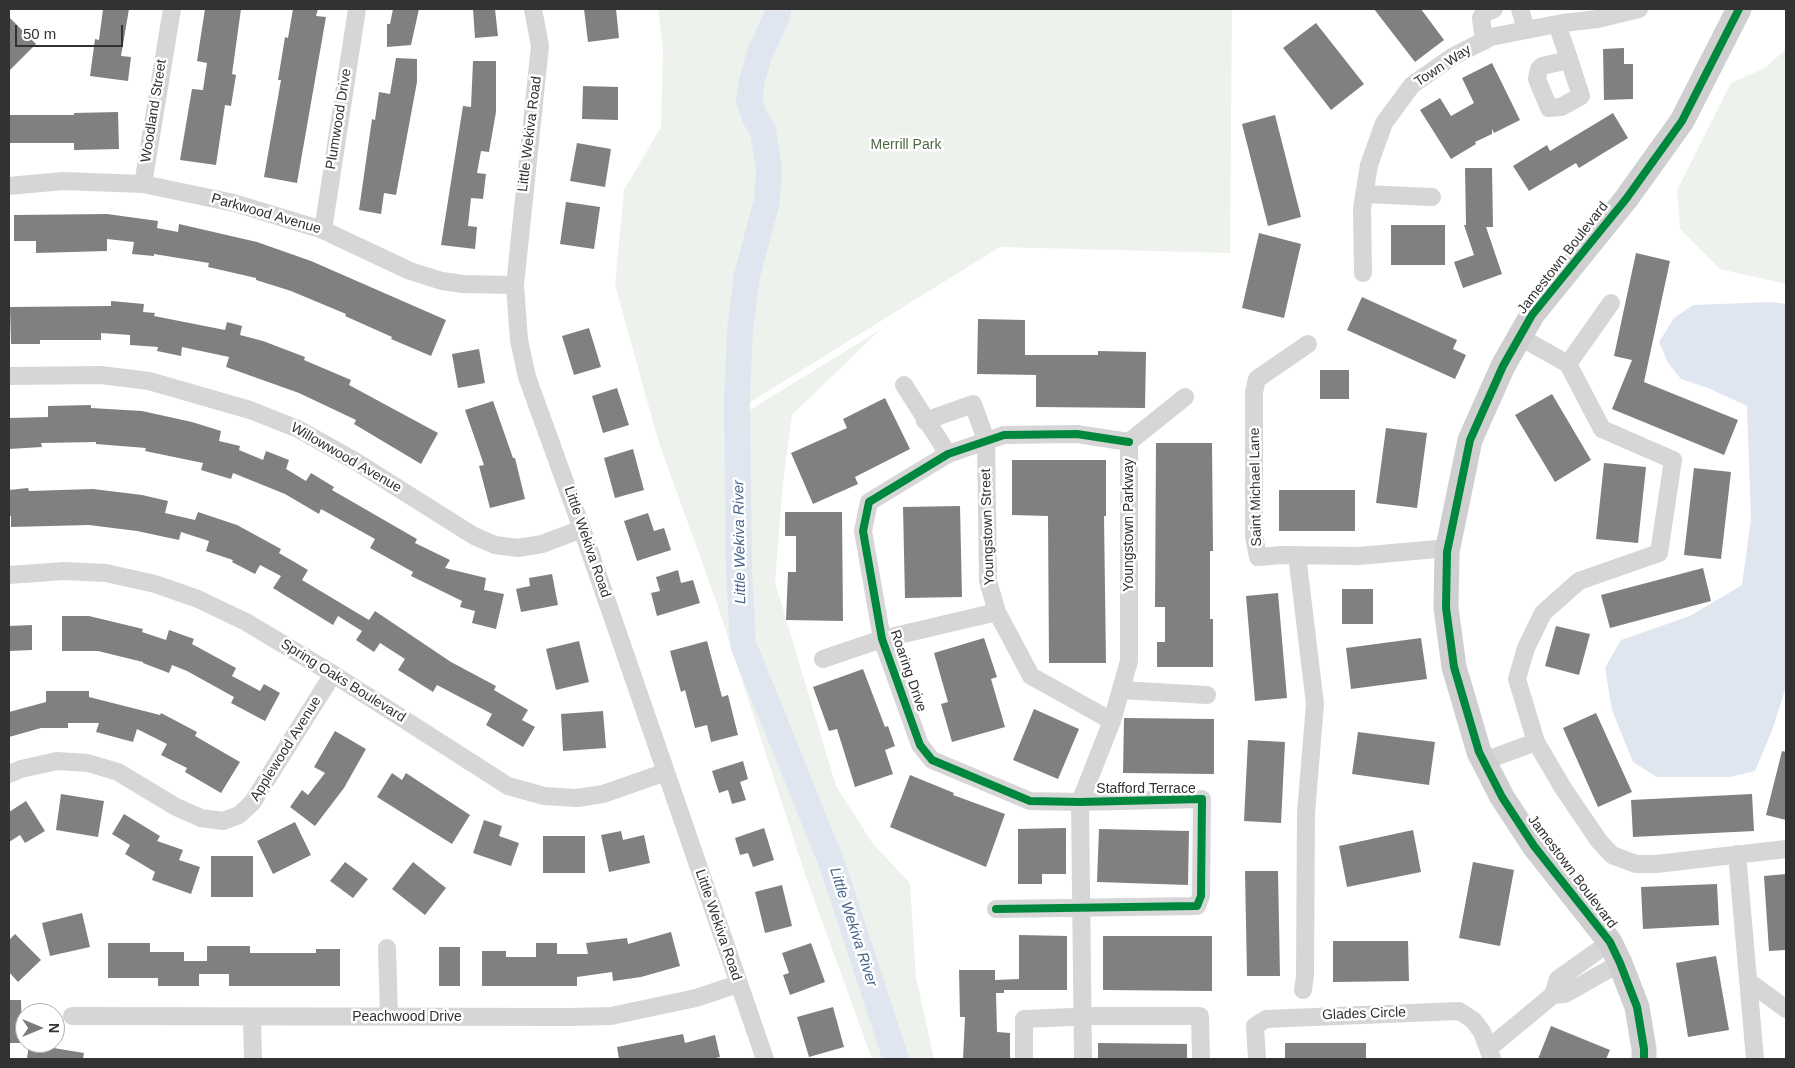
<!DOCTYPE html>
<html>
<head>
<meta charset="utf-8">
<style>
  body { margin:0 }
  #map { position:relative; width:1795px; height:1068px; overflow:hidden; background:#fff; font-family:Arial,sans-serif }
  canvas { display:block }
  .frame { position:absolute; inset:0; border:10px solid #323232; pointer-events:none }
  .north { position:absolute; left:15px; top:1003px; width:50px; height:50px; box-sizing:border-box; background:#fff; border:1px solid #adadad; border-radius:50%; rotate:90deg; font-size:14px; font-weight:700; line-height:20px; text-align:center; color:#323232 }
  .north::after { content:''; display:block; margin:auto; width:18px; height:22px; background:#7a7a7a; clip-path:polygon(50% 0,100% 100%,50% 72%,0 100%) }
  .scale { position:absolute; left:15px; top:25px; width:108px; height:22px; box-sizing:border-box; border:2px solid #323232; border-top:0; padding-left:6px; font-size:15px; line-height:18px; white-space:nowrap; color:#323232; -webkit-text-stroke:4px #fff; paint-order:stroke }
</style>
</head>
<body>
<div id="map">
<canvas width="1795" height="1068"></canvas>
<div class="frame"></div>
<div class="north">N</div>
<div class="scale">50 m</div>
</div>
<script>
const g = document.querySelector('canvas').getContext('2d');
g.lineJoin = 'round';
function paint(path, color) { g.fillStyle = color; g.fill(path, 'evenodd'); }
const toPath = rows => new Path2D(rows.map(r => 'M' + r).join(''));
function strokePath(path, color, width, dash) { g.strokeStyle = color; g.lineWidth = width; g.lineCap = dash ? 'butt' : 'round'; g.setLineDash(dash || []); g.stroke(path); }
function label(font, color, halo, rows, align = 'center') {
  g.font = font + ' Arial,sans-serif'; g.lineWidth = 5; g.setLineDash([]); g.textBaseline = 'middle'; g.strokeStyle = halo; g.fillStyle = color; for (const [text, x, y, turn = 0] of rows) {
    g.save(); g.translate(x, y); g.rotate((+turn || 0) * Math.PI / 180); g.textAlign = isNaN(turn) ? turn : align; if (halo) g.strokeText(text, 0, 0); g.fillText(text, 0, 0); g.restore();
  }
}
paint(toPath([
  [658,9,772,9,772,17,754,52,744,100,756,129,764,170,761,200,744,278,737,351,738,410,744,413,748,411,880,330,792,415,783,482,775,582,836,786,873,844,910,883,916,977,934,1059,872,1059,806,877,717,604,658,440,615,285,624,190,661,127,663,47],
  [780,9,1232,9,1230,253,1000,247,744,406,744,351,752,279,768,201,771,170,763,127,751,101,761,53,779,19],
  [1786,49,1786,284,1720,269,1680,229,1677,190,1731,83,1765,68]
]), '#eef2ec');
paint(toPath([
  [1771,302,1786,304,1786,686,1773,728,1755,771,1730,777,1657,777,1633,762,1612,710,1605,668,1621,640,1690,616,1742,585,1751,518,1747,406,1708,388,1681,379,1668,363,1659,342,1674,318,1693,305]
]), '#e0e6f0');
strokePath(toPath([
  [778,9,777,16,760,53,752,80,749,101,755,118,763,130,769,170,767,201,747,275,740,330,737,400,739,573,743,644,832,864,896,1059]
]), '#e0e6f0', 26);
paint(toPath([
  [103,9,129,9,121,56,131,57,128,81,90,76,95,39,99,40],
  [205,9,241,9,232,74,236,75,231,106,225,105,216,165,180,160,192,89,203,90,207,63,197,61],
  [293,9,318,9,316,16,326,17,297,183,264,177,281,80,278,80,285,37,288,38],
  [393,9,419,9,411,45,387,47,387,24,390,24],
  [473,9,495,9,498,36,475,38],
  [584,9,616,9,619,38,588,42],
  [1374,9,1421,9,1444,40,1415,62],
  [9,17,36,44,9,71],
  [1316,23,1364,84,1331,110,1283,48],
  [1624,48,1624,64,1633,64,1633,99,1604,100,1603,49],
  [396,58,417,59,417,82,396,195,384,193,381,214,359,210,372,119,375,120,379,92,390,94],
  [473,61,496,61,496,112,489,152,481,151,477,173,486,174,483,199,471,198,468,226,477,227,475,249,441,245,463,106,471,107],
  [1492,63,1520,120,1494,133,1492,129,1492,134,1475,142,1476,144,1451,159,1420,110,1440,98,1451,116,1474,103,1462,78],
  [583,86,618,87,618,120,582,119],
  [118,112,119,149,74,150,74,143,9,143,9,115,74,115,74,113],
  [1613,113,1628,138,1579,168,1576,163,1529,191,1513,166,1547,145,1550,151],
  [1275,115,1301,217,1268,226,1242,124],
  [577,143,611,149,605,187,570,181],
  [1465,168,1492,168,1493,227,1486,227,1502,274,1463,288,1454,262,1474,255,1464,225,1466,225],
  [566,202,600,207,594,249,560,244],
  [107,214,158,221,157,228,178,232,179,224,257,242,311,261,446,320,431,356,391,339,392,337,345,316,346,314,291,291,256,280,256,278,208,267,209,263,154,254,154,256,132,254,134,242,107,239,107,251,36,253,36,241,14,241,14,215],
  [1391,225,1445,225,1445,265,1391,265],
  [1259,233,1301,244,1284,318,1242,308],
  [1636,253,1670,261,1644,382,1738,420,1724,455,1612,409,1632,360,1614,356],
  [1362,297,1457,340,1453,349,1466,355,1455,379,1347,330],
  [111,301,144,304,143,312,155,313,154,316,225,330,227,322,242,326,240,335,263,341,305,357,304,360,351,380,349,385,438,433,421,464,354,424,356,420,299,393,226,367,229,357,182,347,181,356,157,351,158,347,130,345,130,335,101,333,101,340,40,340,40,344,11,344,10,307,111,306],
  [978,319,1025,320,1025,355,1098,355,1098,351,1146,352,1145,408,1036,407,1036,375,977,374],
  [589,328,601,367,574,375,562,336],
  [479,349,485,383,458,388,452,354],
  [1320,370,1349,370,1349,399,1320,399],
  [617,388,629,425,603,433,592,396],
  [1552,394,1591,460,1555,482,1515,415],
  [885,398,910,449,855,477,858,484,813,504,791,453,847,428,843,419],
  [493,401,513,458,515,458,525,499,490,508,479,466,484,465,465,410],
  [91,405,91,408,142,411,192,422,221,431,219,441,240,446,239,450,263,460,266,451,289,460,286,469,306,481,311,473,334,487,332,490,417,539,415,543,450,560,445,568,486,578,484,590,504,594,496,629,472,623,475,611,460,607,462,601,411,576,413,572,370,548,375,539,321,509,319,514,285,494,233,473,231,479,201,470,203,463,145,451,146,448,96,444,96,442,41,443,42,447,9,449,9,418,48,417,48,406],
  [1386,428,1427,433,1417,508,1376,503],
  [1156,443,1212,443,1213,551,1210,551,1210,619,1213,619,1213,667,1157,667,1157,642,1165,642,1165,607,1155,607],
  [633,449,644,490,615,498,604,458],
  [1012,460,1106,460,1106,516,1104,516,1106,663,1049,663,1048,516,1012,515],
  [1604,463,1646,467,1638,543,1596,539],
  [1694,468,1731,472,1721,559,1684,555],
  [28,488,29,491,93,489,142,495,168,501,165,513,195,520,198,512,237,525,281,549,279,553,308,570,302,580,369,620,375,611,451,662,496,686,494,690,528,710,522,720,535,727,523,747,486,725,492,714,437,685,433,692,398,670,405,659,380,643,374,652,356,640,362,631,338,616,333,625,273,588,281,576,260,565,255,574,232,562,233,560,206,551,209,541,181,532,179,540,137,531,89,525,11,527,11,516,9,516,9,490],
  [1279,490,1355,490,1355,531,1279,531],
  [960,506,962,597,905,598,903,507],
  [785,512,842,512,843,621,786,620,788,572,796,572,796,536,785,536],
  [648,513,654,531,664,528,671,550,637,561,624,521],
  [1703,568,1711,601,1610,628,1601,595],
  [678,570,681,583,693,580,700,603,657,616,651,593,660,591,656,577],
  [552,574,558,605,521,612,516,589,530,586,529,578],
  [1342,589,1373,589,1373,624,1342,624],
  [1278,593,1287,698,1255,701,1246,596],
  [62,616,89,616,143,629,142,632,166,640,169,630,194,639,192,644,236,668,232,676,260,691,264,684,280,693,265,721,231,703,234,697,187,671,172,665,169,673,143,663,143,662,98,651,62,651],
  [32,625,32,650,9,651,9,626],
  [1556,626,1590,634,1579,675,1545,666],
  [984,638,997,677,991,679,1005,727,952,742,941,704,948,702,934,653],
  [1421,638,1427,679,1351,689,1346,648],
  [579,641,589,682,556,690,546,649],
  [707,641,722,697,728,695,738,735,711,742,707,725,695,728,685,690,681,692,670,651],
  [863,669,885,727,888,726,895,746,885,750,893,774,855,787,837,729,829,731,813,687],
  [46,691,89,691,89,697,160,715,161,713,197,732,195,736,240,762,221,793,185,772,187,768,161,755,167,744,137,729,133,742,96,732,99,723,68,723,68,728,41,728,9,737,9,712,46,702],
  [1034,709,1079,729,1058,779,1013,760],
  [603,711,606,748,563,751,561,714],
  [1596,713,1632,792,1598,807,1563,728],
  [1124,718,1214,719,1214,774,1123,773],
  [335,731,366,749,344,788,315,826,290,807,302,790,308,795,325,773,314,767],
  [1358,732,1435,742,1429,785,1352,774],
  [1248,740,1285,742,1281,823,1244,821],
  [1782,751,1786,752,1786,820,1766,815],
  [743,761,748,779,740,782,746,800,732,804,728,790,719,793,712,771],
  [392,773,402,780,406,773,470,815,452,844,377,797],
  [910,775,954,793,953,795,1005,814,986,867,890,827],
  [61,794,104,801,98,837,56,830],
  [1752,794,1754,831,1633,837,1631,800],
  [26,801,45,831,25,843,20,835,9,842,9,812],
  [124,814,160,836,157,841,183,850,179,860,200,867,191,894,152,880,155,872,125,854,130,845,112,834],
  [484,820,502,826,499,836,519,843,511,866,473,853],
  [295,822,311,855,273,874,257,841],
  [764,828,774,860,753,867,748,853,740,855,735,838],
  [1066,828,1066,874,1042,874,1042,884,1018,884,1018,829],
  [1099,829,1189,831,1188,885,1097,882],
  [1413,830,1421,872,1347,887,1339,846],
  [621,831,623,840,644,835,650,863,609,872,601,835],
  [543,836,585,836,585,873,543,873],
  [211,856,253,856,253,897,211,897],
  [345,862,368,879,353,898,330,881],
  [413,862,446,888,425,915,392,889],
  [1473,862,1514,870,1500,946,1459,938],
  [1245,871,1278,871,1280,976,1247,976],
  [1786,874,1786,950,1769,951,1764,876],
  [1717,884,1719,925,1643,929,1641,887],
  [782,885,792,926,765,933,755,892],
  [82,913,90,947,50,956,42,923],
  [671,932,680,966,641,977,613,981,612,972,577,977,577,986,482,986,482,951,506,951,506,957,536,957,536,943,557,943,557,954,588,954,586,943,627,938,628,944],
  [15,934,41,960,18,982,9,972,9,940],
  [1019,935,1067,936,1067,990,1004,990,1004,993,996,993,997,1032,1010,1033,1010,1059,963,1059,965,1017,960,1017,959,970,995,970,995,980,1019,979],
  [1103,936,1212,936,1212,991,1103,990],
  [1333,941,1408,941,1409,981,1333,982],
  [108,943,150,943,150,952,184,952,184,961,207,961,207,946,250,946,250,953,316,953,316,949,340,949,340,986,229,986,229,974,199,974,199,986,158,986,158,978,108,978],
  [811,943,825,982,790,995,783,975,789,973,782,953],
  [439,947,460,947,460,986,439,986],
  [1716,956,1729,1030,1688,1037,1676,963],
  [9,1000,21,1000,22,1043,9,1043],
  [833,1007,844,1047,809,1057,797,1017],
  [1551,1026,1610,1050,1606,1059,1538,1059],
  [683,1034,685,1043,715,1035,720,1057,712,1059,619,1059,617,1047],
  [1098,1043,1187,1044,1187,1059,1098,1059],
  [1285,1043,1366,1043,1366,1059,1285,1059],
  [29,1044,84,1053,83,1059,27,1059]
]), '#808080');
strokePath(toPath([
  [533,9,540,46,515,285,519,340,527,377,582,529,765,1059],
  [1520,9,1526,30],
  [1557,24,1570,62,1581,96,1561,107,1549,108,1537,79,1539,69,1542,66,1569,60],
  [1484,41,1481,18,1483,14,1494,9],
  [143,184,172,9],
  [9,186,63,181,143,184,234,203,323,230,410,271,442,281,463,284,515,285],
  [1364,194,1432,197],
  [323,230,357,9],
  [1363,273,1362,209,1369,165,1384,123,1412,85,1452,57,1491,37,1562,23,1598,19,1639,9],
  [1611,303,1568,364,1602,429,1673,460,1659,553,1579,581,1543,613,1526,648,1517,679,1536,742,1563,788,1599,841,1612,855,1636,864,1656,864,1786,849],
  [1520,337,1568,364],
  [1308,344,1257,379,1254,392,1254,536,1258,557,1282,555,1359,556,1448,548],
  [9,376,101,375,149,381,250,410,298,429,355,461,474,536,495,545,518,548,542,544,582,529],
  [904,385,948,454],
  [925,421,973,404,986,440,988,581,997,612,1031,676,1112,721],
  [1129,442,1185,397],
  [1297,555,1315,704,1306,813,1305,976,1303,990],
  [9,575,64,571,106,573,155,584,198,599,246,622,333,674,508,786,544,796,577,798,603,794,666,772],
  [823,659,882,639,997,612],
  [1121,690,1207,695],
  [1484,761,1536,742],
  [9,774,21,769,57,761,88,763,118,772,176,807,201,818,223,821,239,815,252,803,333,674],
  [1737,854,1755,1059],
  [996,909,1197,906,1201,896,1202,799,1080,802,1030,801,932,760,920,745,882,639,863,531,869,502,948,454,1004,435,1077,434,1129,442],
  [387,948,389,1016],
  [1748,981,1786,1009],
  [1553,995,1565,994,1620,963],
  [72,1016,570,1017,611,1016,696,998,738,984],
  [252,1017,253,1059],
  [1489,1048,1553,995,1558,979,1610,942],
  [1024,1059,1024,1019,1097,1016,1200,1016,1201,1059],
  [1083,1059,1080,802,1112,721,1129,661,1129,442],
  [1257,1059,1255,1026,1266,1019,1459,1011,1473,1020,1482,1032,1492,1059]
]), '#d6d6d6', 18);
strokePath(toPath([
  [1644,1059,1644,1049,1637,1007,1620,963,1610,942,1534,846,1502,797,1479,752,1454,667,1446,608,1447,552,1470,440,1503,366,1532,315,1626,199,1682,121,1739,9]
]), '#cfcfcf', 25);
strokePath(toPath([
  [996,909,1197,906,1201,896,1202,799,1080,802,1030,801,932,760,920,745,882,639,863,531,869,502,948,454,1004,435,1077,434,1129,442],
  [1644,1059,1644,1049,1637,1007,1620,963,1610,942,1534,846,1502,797,1479,752,1454,667,1446,608,1447,552,1470,440,1503,366,1532,315,1626,199,1682,121,1739,9]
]), '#00873e', 8);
label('14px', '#323232', '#fff', [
  ["Town Way",1443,66,-33],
  ["Woodland Street",154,111,-81],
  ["Plumwood Drive",339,119,-81],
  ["Little Wekiva Road",530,134,-83],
  ["Parkwood Avenue",266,214,16],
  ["Jamestown Boulevard",1563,258,-52],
  ["Willowwood Avenue",346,458,30],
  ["Saint Michael Lane",1256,487,-91],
  ["Youngstown Parkway",1129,525,-90],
  ["Youngstown Street",988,527,-92],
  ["Little Wekiva Road",587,542,71],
  ["Roaring Drive",908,671,71],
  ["Spring Oaks Boulevard",343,681,32],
  ["Applewood Avenue",286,749,-58],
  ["Stafford Terrace",1146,789],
  ["Jamestown Boulevard",1572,872,53],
  ["Little Wekiva Road",718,925,71],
  ["Glades Circle",1364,1014,-2],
  ["Peachwood Drive",407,1017]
]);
label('14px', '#4e6a44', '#fff', [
  ["Merrill Park",906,145]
]);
label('italic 15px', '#49658c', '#fff', [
  ["Little Wekiva River",740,542,-91],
  ["Little Wekiva River",853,927,72]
]);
</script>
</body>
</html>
